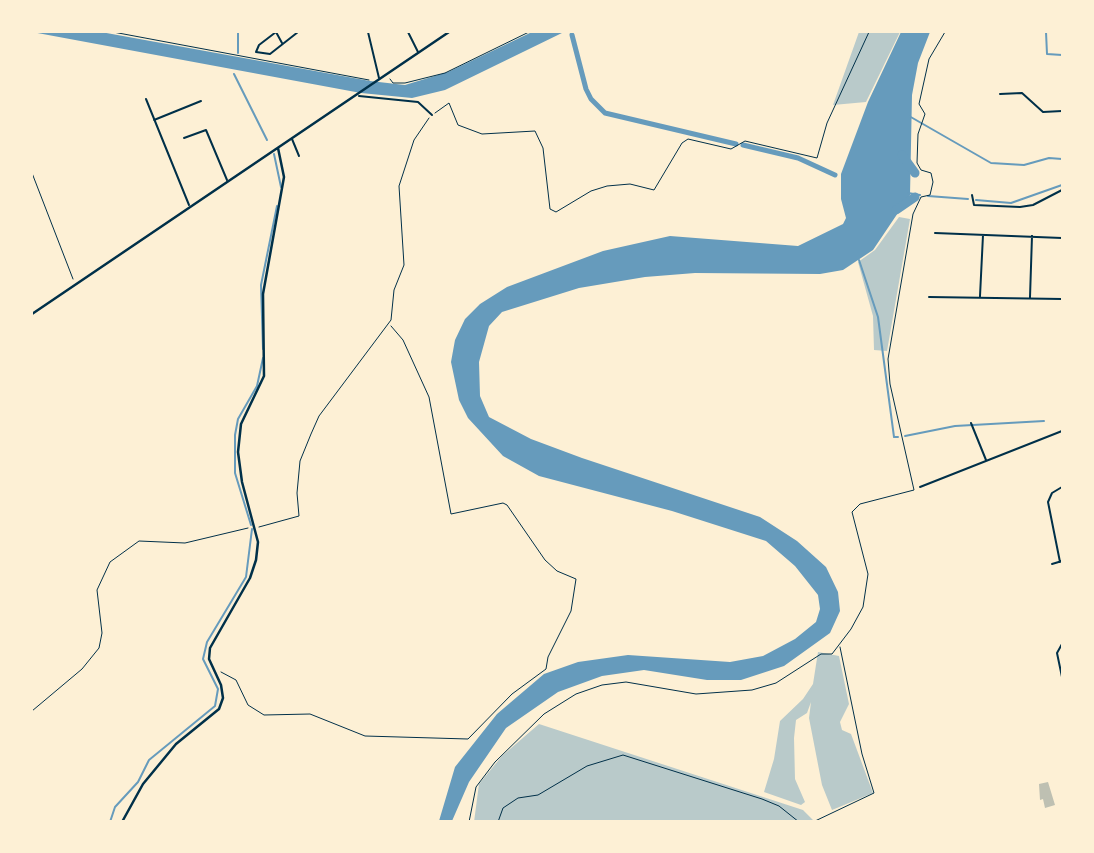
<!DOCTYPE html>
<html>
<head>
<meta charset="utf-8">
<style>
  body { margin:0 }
  #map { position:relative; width:1094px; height:853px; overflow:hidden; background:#fdf0d5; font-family:"DM Sans",sans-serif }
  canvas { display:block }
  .frame { position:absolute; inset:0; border:33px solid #fdf0d5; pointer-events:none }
</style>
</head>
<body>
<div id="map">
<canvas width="1094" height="853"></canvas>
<div class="frame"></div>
</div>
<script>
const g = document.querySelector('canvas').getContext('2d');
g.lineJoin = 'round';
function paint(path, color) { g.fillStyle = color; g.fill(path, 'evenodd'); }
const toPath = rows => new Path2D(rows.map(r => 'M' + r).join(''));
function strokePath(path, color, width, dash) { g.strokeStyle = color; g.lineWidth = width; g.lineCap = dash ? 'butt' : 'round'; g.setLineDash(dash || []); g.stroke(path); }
paint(toPath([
  [859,32,900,32,866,102,833,105],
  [899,217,910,219,887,351,874,350,873,316,858,262,875,250],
  [818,652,839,656,849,704,840,722,842,730,851,734,873,793,832,810,822,785,809,718,811,702,807,713,796,720,794,738,795,779,805,802,801,805,764,792,774,759,780,721,803,699,813,684],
  [539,724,803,810,814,821,474,822,479,784,502,756]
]), '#b9caca');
paint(toPath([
  [32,32,101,32,370,81,405,85,448,72,532,32,564,32,445,90,412,98,361,93],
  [901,32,930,32,918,63,912,95,910,195,873,250,843,270,820,274,695,273,645,277,579,288,502,312,489,326,479,362,480,396,489,417,531,439,582,458,760,517,797,541,826,567,838,592,840,611,830,633,784,666,741,680,707,680,644,670,602,676,558,692,506,728,469,782,452,821,439,821,455,767,497,714,544,674,578,662,628,655,730,662,763,656,795,639,816,622,820,609,818,595,795,566,766,541,672,511,539,476,503,456,468,418,459,400,451,362,455,340,465,319,480,304,507,287,603,251,670,236,798,246,843,224,846,218,841,199,841,174,868,102]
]), '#669bbc');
strokePath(toPath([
  [1046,32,1047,54,1062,55],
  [238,53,238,32],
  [234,74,267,140],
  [909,116,991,163,1024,165,1049,158,1062,159],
  [274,154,281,187],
  [908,193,920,195],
  [928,196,968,199],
  [976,200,1011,203,1062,185],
  [859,260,878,317,894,437,898,437],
  [263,349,261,285,277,206],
  [905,436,955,426,1044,421],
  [251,525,235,473,235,435,238,419,257,386,263,358],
  [110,822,115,807,138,782,149,760,215,706,218,689,203,659,207,642,246,577,252,529]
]), '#669bbc', 2);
strokePath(toPath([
  [572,35,586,89,591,99,605,113,736,144],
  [743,145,798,158,835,175]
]), '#669bbc', 5);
strokePath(toPath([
  [902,155,915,173],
  [896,210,915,197]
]), '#669bbc', 9);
paint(toPath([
  [1048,782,1055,805,1045,808,1043,799,1040,800,1039,784]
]), '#bec0b2');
strokePath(toPath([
  [113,32,369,80],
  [390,79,393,83,405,83,445,73,529,32],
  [435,113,449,103,458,125,482,134,535,131,543,148,550,209,556,212,591,191,607,186,630,184,654,190,682,143,688,139,731,149,745,141,817,158,827,123,869,32],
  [32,173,73,279],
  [259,527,299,516,297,493,300,461,311,434,319,416,391,320,394,290,404,265,399,186,414,140,429,118],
  [221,672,236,680,248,705,264,715,310,714,365,736,468,739,512,694,546,669,548,657,571,611,576,579,557,571,545,560,507,505,503,503,451,514,429,397,403,340,391,326],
  [32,711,82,669,99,648,102,633,97,590,110,562,139,541,185,543,248,528],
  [469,822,476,787,495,762,544,714,576,694,602,685,626,682,696,694,752,690,776,683,821,654,832,654,851,629,863,607,868,574,852,512,860,504,914,490,890,384,888,359,913,214,921,197,930,195,933,182,931,173,921,170,917,163,918,134,925,114,919,104,929,59,945,32],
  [498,822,503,808,518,798,538,795,587,766,623,755,762,799,779,806,799,822],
  [813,822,874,793,862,754,840,647]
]), '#003049', 1);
strokePath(toPath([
  [276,32,259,45,256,52,270,54,298,32],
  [276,32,282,43],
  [368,32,379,78],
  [408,32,418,52],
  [1000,94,1022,93,1043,112,1062,111],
  [359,96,418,102,432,115],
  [146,99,189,205],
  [154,120,201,101],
  [184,138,206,130,227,180],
  [292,139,299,156],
  [972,195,974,205,1020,207,1033,205,1062,190],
  [935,233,1062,238],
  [980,296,983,235],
  [929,297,1062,299],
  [1030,297,1032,236],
  [971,423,986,460],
  [920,487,1062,431],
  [1060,562,1048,502,1052,493,1062,487],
  [1052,564,1062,561],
  [1062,644,1057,653,1062,677]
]), '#003049', 2);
strokePath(toPath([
  [32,314,449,32],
  [122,822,143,784,176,744,219,709,223,698,221,685,209,659,210,648,250,578,256,560,258,542,242,482,238,452,241,424,264,376,263,294,284,177,278,148]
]), '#003049', 2.5);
</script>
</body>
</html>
